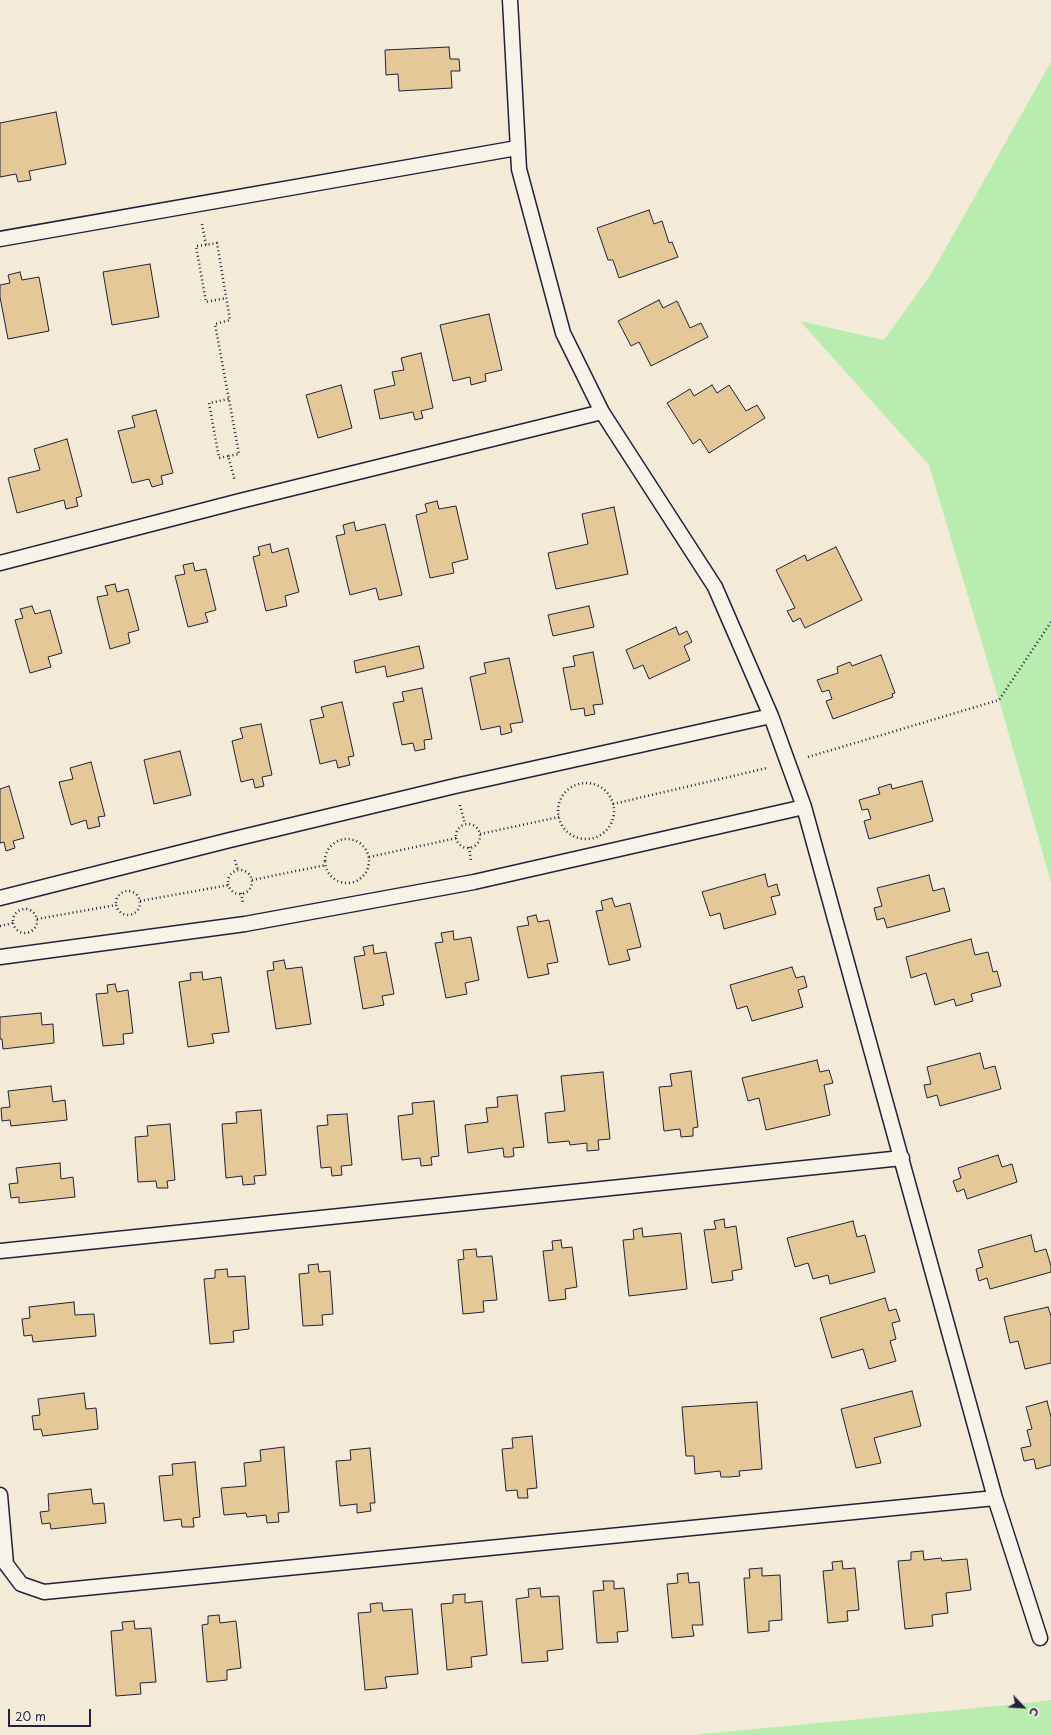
<!DOCTYPE html>
<html>
<head>
<meta charset="utf-8">
<style>
  body { margin:0 }
  #map { position:relative; width:1051px; height:1735px; overflow:hidden; background:#f3ead8; font-family:"Playpen Sans",sans-serif }
  canvas { display:block }
  .north { position:absolute; left:1003px; top:1687px; width:40px; height:40px; -webkit-text-stroke:3px #f7f3e8; paint-order:stroke; rotate:115deg; font-size:11px; font-weight:700; line-height:16px; text-align:center; color:#22223b }
  .north::after { content:''; display:block; margin:auto; width:14px; height:18px; background:#22223b; clip-path:polygon(50% 0,100% 100%,50% 72%,0 100%) }
  .scale { position:absolute; left:8px; top:1709px; width:83px; height:18px; box-sizing:border-box; border:2px solid #22223b; border-top:0; padding-left:5px; font-size:12px; line-height:14px; white-space:nowrap; color:#22223b; -webkit-text-stroke:3px #f7f3e8; paint-order:stroke }
</style>
</head>
<body>
<div id="map">
<canvas width="1051" height="1735"></canvas>
<div class="north">С</div>
<div class="scale">20 m</div>
</div>
<script>
const g = document.querySelector('canvas').getContext('2d');
g.lineJoin = 'round';
function paint(path, color) { g.fillStyle = color; g.fill(path, 'evenodd'); }
const toPath = rows => new Path2D(rows.map(r => 'M' + r).join(''));
function strokePath(path, color, width, dash) { g.strokeStyle = color; g.lineWidth = width; g.lineCap = dash ? 'butt' : 'round'; g.setLineDash(dash || []); g.stroke(path); }
paint(toPath([
  [1051,62,1051,882,999,700,929,465,800,321,884,340,930,276],
  [1051,1700,1051,1735,692,1735,1008,1705]
]), '#b8edaf');
const building = toPath([
  [449,47,450,59,459,59,460,71,451,71,452,88,399,91,398,74,386,75,385,50,449,47],
  [56,112,66,164,29,171,31,180,24,181,18,182,16,174,0,177,0,123,56,112],
  [649,210,654,224,662,221,669,243,672,242,678,257,619,278,613,260,608,260,597,228,649,210],
  [150,264,159,317,112,325,103,272,150,264],
  [20,272,22,280,39,277,49,331,8,339,0,297,0,285,10,283,8,275,20,272],
  [659,300,663,308,677,301,690,328,701,323,708,337,651,366,639,342,631,346,618,321,659,300],
  [489,314,502,370,485,374,486,381,471,385,470,377,453,381,440,325,489,314],
  [421,353,433,408,421,411,423,418,415,420,413,412,380,419,374,390,395,385,392,372,404,370,401,358,421,353],
  [341,385,352,428,318,438,306,395,341,385],
  [712,385,717,393,729,385,746,411,757,405,765,418,709,453,700,439,693,444,667,403,690,389,694,396,712,385],
  [156,410,173,473,161,476,163,484,152,487,149,479,132,483,118,431,135,427,132,416,156,410],
  [67,439,82,496,76,498,78,506,66,509,64,500,17,513,8,478,40,470,34,449,67,439],
  [437,501,439,509,456,506,468,559,452,563,454,573,430,578,416,515,427,512,425,504,437,501],
  [614,507,628,574,556,589,548,553,588,544,582,514,614,507],
  [354,522,356,531,385,524,402,595,379,600,376,588,350,595,336,536,345,534,343,525,354,522],
  [270,544,272,553,288,548,299,592,285,596,287,606,266,611,253,557,260,555,258,547,270,544],
  [836,547,862,600,805,628,800,618,793,622,790,616,787,611,795,608,776,570,805,555,807,561,836,547],
  [193,563,195,571,206,569,216,610,205,613,208,622,188,627,175,576,185,574,183,565,193,563],
  [115,584,117,592,128,589,139,630,128,633,130,643,110,649,97,597,108,595,105,586,115,584],
  [32,606,35,614,50,610,62,653,48,657,51,667,30,673,15,620,23,618,20,609,32,606],
  [589,606,594,627,553,636,548,615,589,606],
  [676,627,679,635,687,631,692,642,684,646,690,660,649,679,643,665,634,669,626,650,676,627],
  [419,646,424,668,387,677,385,666,356,673,354,661,419,646],
  [593,652,603,704,593,705,595,714,585,716,584,708,571,710,563,668,575,666,573,656,593,652],
  [881,655,895,693,892,694,893,697,833,719,826,701,832,699,829,690,822,692,817,680,838,673,837,667,850,662,852,666,881,655],
  [509,658,523,722,510,724,512,732,501,735,500,726,481,730,470,677,486,673,484,663,509,658],
  [422,688,432,739,424,740,425,749,415,751,413,743,402,745,393,703,404,701,402,692,422,688],
  [342,702,354,756,348,757,350,765,338,768,336,760,320,764,310,720,324,717,321,707,342,702],
  [261,724,272,775,262,777,264,786,255,788,253,779,241,782,232,741,243,738,240,728,261,724],
  [180,751,191,795,154,804,144,760,180,751],
  [91,762,105,816,98,817,100,826,88,829,86,820,71,825,59,782,73,779,70,768,91,762],
  [922,781,933,821,869,839,864,821,871,819,868,809,862,810,859,800,880,794,878,788,884,786,891,784,892,789,922,781],
  [9,786,24,838,13,841,15,848,6,851,4,842,0,843,0,789,9,786],
  [765,874,768,887,777,884,778,889,780,895,771,897,776,914,724,929,720,913,710,916,702,892,765,874],
  [929,875,933,891,944,888,950,911,887,928,884,918,877,920,874,908,882,906,877,888,929,875],
  [612,898,615,907,630,903,641,947,627,950,630,960,609,965,596,911,603,910,601,901,612,898],
  [536,915,538,922,549,920,558,962,547,964,549,974,528,978,517,927,529,925,527,917,536,915],
  [453,931,454,940,471,937,479,980,465,983,467,994,446,998,435,943,443,942,441,933,453,931],
  [971,939,975,955,988,952,993,972,997,971,1001,986,971,994,973,1001,956,1006,954,999,935,1005,926,973,911,978,906,957,971,939],
  [373,945,374,954,386,952,394,994,382,996,384,1005,363,1009,354,957,365,955,363,947,373,945],
  [284,960,286,969,302,967,311,1024,276,1029,267,971,274,970,273,962,284,960],
  [792,967,796,978,804,976,807,987,798,990,803,1007,752,1021,747,1006,737,1009,730,985,792,967],
  [202,972,203,980,221,977,229,1032,212,1034,214,1043,188,1047,179,982,191,980,190,973,202,972],
  [115,984,117,992,128,990,133,1033,123,1034,124,1044,103,1046,96,994,108,993,107,985,115,984],
  [41,1013,42,1025,53,1024,54,1043,3,1049,2,1039,0,1039,0,1017,41,1013],
  [980,1053,984,1069,995,1066,1001,1089,940,1106,937,1095,927,1098,924,1085,931,1084,927,1067,980,1053],
  [817,1060,820,1072,829,1070,833,1083,824,1085,830,1115,766,1130,759,1098,748,1101,742,1078,817,1060],
  [691,1071,698,1127,693,1128,693,1136,681,1137,680,1129,664,1131,659,1087,672,1086,670,1074,691,1071],
  [603,1072,610,1139,598,1140,599,1150,587,1151,587,1143,570,1145,569,1141,548,1143,545,1113,565,1111,561,1076,603,1072],
  [51,1086,53,1102,65,1100,67,1120,11,1126,10,1120,2,1121,1,1108,10,1107,8,1091,51,1086],
  [517,1095,524,1147,513,1148,514,1156,510,1157,504,1157,503,1148,468,1153,465,1125,488,1122,486,1108,498,1107,497,1097,517,1095],
  [434,1101,439,1156,431,1157,432,1165,421,1166,420,1158,402,1160,398,1116,413,1114,412,1103,434,1101],
  [261,1110,266,1175,254,1176,255,1184,243,1185,242,1176,226,1178,222,1124,237,1123,236,1112,261,1110],
  [347,1114,352,1165,341,1166,342,1175,332,1176,331,1167,321,1168,317,1126,328,1125,327,1115,347,1114],
  [170,1124,175,1180,167,1181,168,1188,157,1188,156,1181,138,1182,135,1137,148,1136,147,1126,170,1124],
  [998,1155,1002,1167,1012,1164,1017,1182,967,1199,964,1189,957,1192,953,1181,961,1178,958,1168,998,1155],
  [60,1163,61,1179,73,1177,75,1197,19,1203,19,1197,11,1198,9,1184,18,1183,16,1168,60,1163],
  [724,1219,725,1228,736,1226,742,1269,732,1271,733,1280,712,1283,704,1230,716,1229,714,1221,724,1219],
  [853,1221,857,1237,865,1235,875,1272,830,1284,828,1275,813,1279,808,1263,795,1267,787,1238,853,1221],
  [642,1228,643,1237,681,1233,687,1289,629,1296,623,1240,634,1239,633,1230,642,1228],
  [1031,1235,1035,1252,1046,1249,1051,1266,1051,1272,990,1289,987,1278,979,1281,976,1269,983,1267,978,1250,1031,1235],
  [561,1240,562,1248,572,1247,577,1287,565,1289,566,1299,549,1301,543,1251,553,1250,552,1241,561,1240],
  [476,1249,477,1257,492,1256,497,1300,483,1301,484,1312,463,1314,458,1260,464,1259,463,1250,476,1249],
  [318,1264,319,1272,330,1271,333,1314,322,1315,323,1325,303,1326,299,1274,309,1273,308,1265,318,1264],
  [227,1269,228,1277,245,1276,249,1329,233,1331,234,1342,210,1344,204,1279,215,1278,215,1270,227,1269],
  [885,1298,889,1311,896,1309,900,1321,892,1323,896,1339,890,1341,896,1361,869,1369,863,1349,832,1358,820,1318,885,1298],
  [74,1302,75,1315,94,1314,96,1336,33,1342,32,1335,24,1336,22,1319,30,1318,29,1307,74,1302],
  [1048,1307,1051,1316,1051,1363,1025,1369,1018,1341,1010,1343,1004,1317,1048,1307],
  [912,1391,921,1426,874,1438,881,1463,856,1468,841,1409,912,1391],
  [84,1393,86,1409,96,1408,98,1429,43,1436,41,1429,34,1430,32,1416,40,1415,38,1399,84,1393],
  [1047,1401,1051,1417,1051,1465,1036,1469,1034,1459,1024,1461,1021,1448,1031,1446,1027,1430,1032,1429,1026,1407,1047,1401],
  [757,1402,762,1469,739,1471,740,1476,730,1477,721,1477,720,1471,695,1474,694,1456,686,1456,682,1407,757,1402],
  [532,1436,537,1488,527,1489,528,1498,518,1498,517,1490,506,1491,502,1449,513,1448,512,1438,532,1436],
  [284,1447,289,1512,278,1513,279,1522,267,1523,266,1515,247,1517,246,1513,224,1515,221,1488,246,1486,244,1463,261,1461,260,1450,284,1447],
  [370,1448,375,1503,370,1503,371,1511,357,1513,357,1504,340,1506,336,1461,351,1460,350,1450,370,1448],
  [195,1462,200,1517,193,1518,194,1527,182,1527,181,1519,164,1521,159,1476,173,1475,172,1464,195,1462],
  [91,1489,93,1504,104,1503,106,1523,51,1529,50,1523,42,1524,40,1512,49,1511,48,1494,91,1489],
  [923,1551,924,1560,941,1558,942,1561,967,1559,971,1590,946,1593,948,1613,932,1615,933,1626,905,1629,898,1561,911,1560,911,1552,923,1551],
  [842,1561,843,1569,855,1568,859,1610,847,1611,848,1621,828,1623,823,1571,833,1570,832,1562,842,1561],
  [762,1568,762,1576,780,1575,782,1620,769,1621,769,1631,748,1633,744,1578,750,1578,749,1569,762,1568],
  [688,1573,689,1583,699,1582,703,1625,692,1625,694,1636,672,1638,667,1584,678,1583,677,1574,688,1573],
  [603,1581,614,1581,614,1589,624,1588,628,1631,617,1632,618,1642,597,1643,593,1591,604,1590,603,1581],
  [540,1588,541,1597,559,1596,563,1649,547,1651,548,1661,522,1663,516,1599,529,1597,528,1589,540,1588],
  [465,1594,465,1603,482,1601,487,1655,471,1657,472,1667,447,1670,441,1604,453,1603,453,1595,465,1594],
  [377,1603,382,1603,383,1611,412,1609,418,1674,385,1677,387,1688,365,1690,358,1613,371,1612,370,1604,377,1603],
  [219,1615,220,1623,236,1621,241,1668,227,1670,227,1680,207,1682,202,1625,208,1624,208,1616,219,1615],
  [134,1621,135,1629,151,1628,156,1682,140,1683,141,1694,116,1696,111,1631,123,1630,122,1622,134,1621]
]);
paint(building, '#e4c898');
strokePath(building, '#22223b', 1);
const lane = toPath([
  [510,0,519,169,563,333,602,412,715,587,771,716,804,807,995,1498],
  [0,239,517,148],
  [0,563,240,501,602,412],
  [0,898,230,840,455,786,771,716],
  [0,957,245,924,474,882,804,807],
  [0,1251,902,1158],
  [0,1495,6,1564,21,1584,44,1592,995,1498,1040,1638]
]);
strokePath(lane, '#22223b', 17);
strokePath(toPath([
  [202,224,206,245,217,243,230,320,215,324,239,454,228,456,235,481],
  [206,245,196,246,206,302,226,298],
  [228,456,219,458,209,403,229,399],
  [808,757,999,700,1051,622],
  '558 811a28 28 0 1 1 56 0a28 28 0 1 1-56 0Z',
  [613,804,767,768],
  [460,805,465,824],
  '456 836a12 12 0 1 1 24 0a12 12 0 1 1-24 0Z',
  [480,834,559,817],
  '325 861a22 22 0 1 1 44 0a22 22 0 1 1-44 0Z',
  [469,847,471,861],
  [369,857,457,838],
  [235,860,238,870],
  '228 882a12 12 0 1 1 24 0a12 12 0 1 1-24 0Z',
  [252,880,326,865],
  '116 903a12 12 0 1 1 24 0a12 12 0 1 1-24 0Z',
  [241,893,243,903],
  [140,901,229,885],
  '13 921a12 12 0 1 1 24 0a12 12 0 1 1-24 0Z',
  [37,919,116,905],
  [0,926,13,923]
]), '#22223b', 2.5, [1, 3]);
strokePath(lane, '#f7f3e8', 14);
</script>
</body>
</html>
